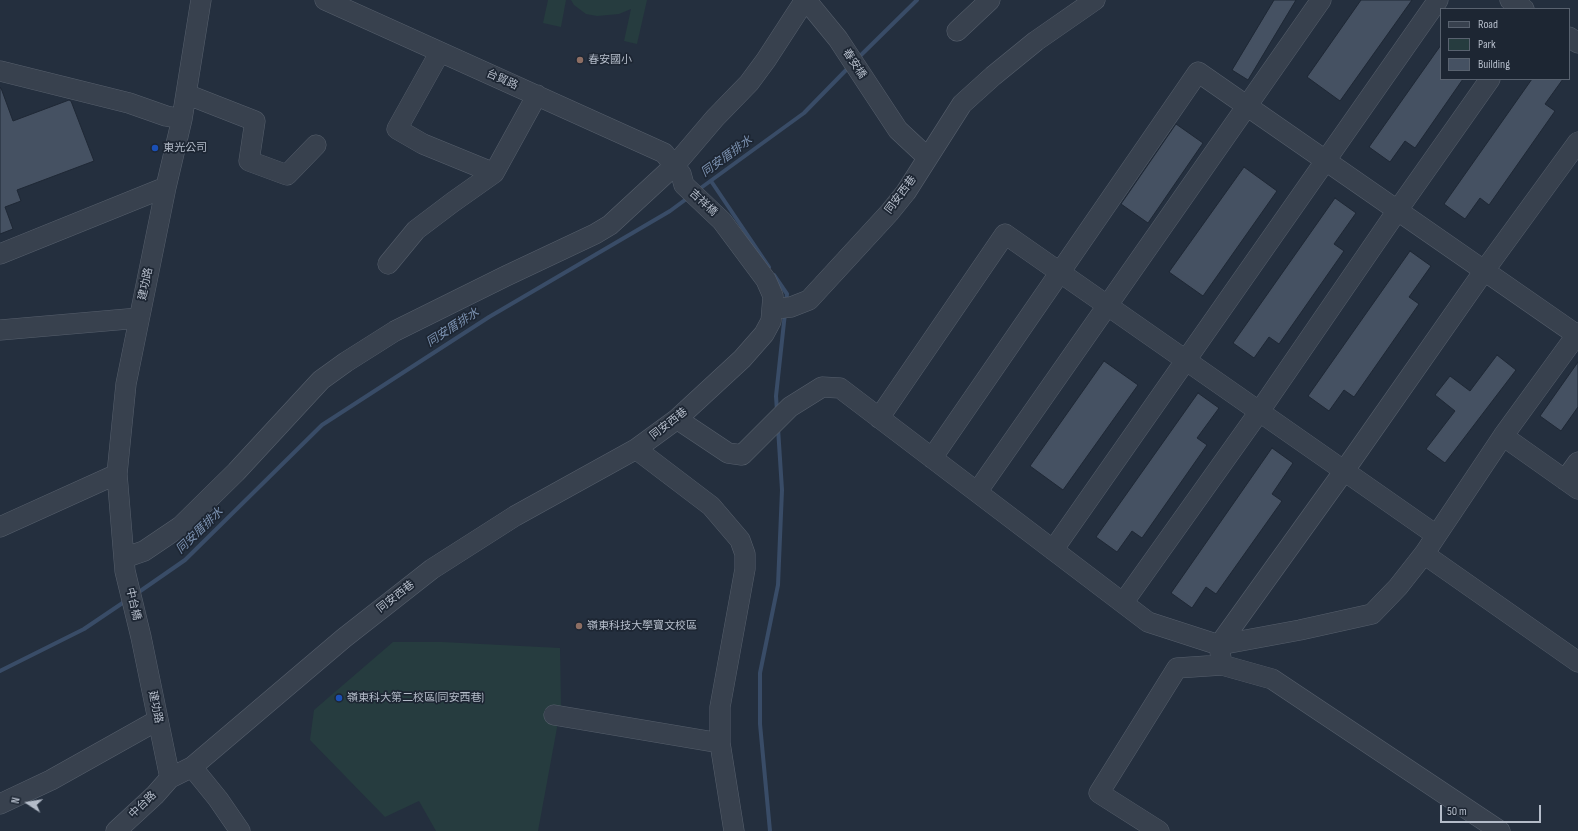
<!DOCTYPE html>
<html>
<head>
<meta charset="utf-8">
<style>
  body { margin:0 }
  #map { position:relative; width:1578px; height:831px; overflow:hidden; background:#242f3e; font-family:"Sofia Sans Condensed",sans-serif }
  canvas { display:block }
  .legend { position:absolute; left:1440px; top:8px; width:130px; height:72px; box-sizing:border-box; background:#1d2633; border:1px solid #59626f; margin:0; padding:5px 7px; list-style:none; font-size:12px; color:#b4bcc9 }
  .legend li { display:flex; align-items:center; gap:8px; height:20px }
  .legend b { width:20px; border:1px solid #59626f }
  .north { position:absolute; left:8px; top:783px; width:40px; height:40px; -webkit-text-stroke:3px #1d2633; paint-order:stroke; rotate:282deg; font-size:11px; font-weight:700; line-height:16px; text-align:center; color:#b4bcc9 }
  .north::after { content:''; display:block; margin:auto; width:14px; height:18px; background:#b4bcc9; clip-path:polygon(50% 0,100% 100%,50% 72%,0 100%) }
  .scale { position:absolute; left:1440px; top:805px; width:101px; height:18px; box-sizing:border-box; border:2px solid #b4bcc9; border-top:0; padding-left:5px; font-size:12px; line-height:14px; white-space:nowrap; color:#b4bcc9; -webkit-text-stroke:3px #1d2633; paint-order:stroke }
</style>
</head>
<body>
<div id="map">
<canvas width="1578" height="831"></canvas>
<ul class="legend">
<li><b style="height:5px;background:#38414e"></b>Road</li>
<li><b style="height:11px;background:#263c3f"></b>Park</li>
<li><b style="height:11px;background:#455162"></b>Building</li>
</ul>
<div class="north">N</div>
<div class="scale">50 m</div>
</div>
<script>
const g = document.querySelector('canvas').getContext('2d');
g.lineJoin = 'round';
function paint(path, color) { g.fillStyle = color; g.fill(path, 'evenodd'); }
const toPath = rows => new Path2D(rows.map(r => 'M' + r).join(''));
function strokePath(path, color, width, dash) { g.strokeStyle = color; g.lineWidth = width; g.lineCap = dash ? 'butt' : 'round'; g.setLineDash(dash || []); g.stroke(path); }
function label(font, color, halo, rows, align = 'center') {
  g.font = font + ' "Sofia Sans Condensed","Noto Sans TC",sans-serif'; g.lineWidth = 3.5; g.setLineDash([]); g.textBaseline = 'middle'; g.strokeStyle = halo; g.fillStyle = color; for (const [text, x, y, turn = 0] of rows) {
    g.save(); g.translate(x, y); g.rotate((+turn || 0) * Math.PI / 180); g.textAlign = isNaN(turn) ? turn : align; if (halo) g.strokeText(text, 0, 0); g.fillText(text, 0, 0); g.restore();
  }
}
paint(toPath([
  [548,0,566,0,561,27,543,23],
  [571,0,647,0,637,44,624,41,631,9,619,14,597,16,586,14,574,5],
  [393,642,442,642,560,648,561,706,538,831,436,831,419,801,385,817,310,740,314,710]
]), '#263c3f');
strokePath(toPath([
  [858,58,917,0],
  [711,181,769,267],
  [698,190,804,113,849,67],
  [774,275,787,294,786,302],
  [777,411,776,396,785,313],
  [136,594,185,560,322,425,489,317,670,211,689,197],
  [0,671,84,629,127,600],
  [770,831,760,724,760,673,778,585,782,490,778,428]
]), '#394c67', 4);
const building = toPath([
  [1274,0,1296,0,1248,80,1232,70,1274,0],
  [1361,0,1412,0,1340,101,1307,77,1361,0],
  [1441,45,1441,79,1463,79,1415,148,1405,141,1390,162,1369,147,1441,45],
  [1532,79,1563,79,1545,104,1555,111,1489,205,1480,198,1465,219,1444,204,1532,79],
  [0,88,1,88,13,121,69,100,71,101,94,161,17,190,21,201,5,207,13,229,0,234,0,88],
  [1176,124,1203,143,1148,223,1121,204,1176,124],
  [1244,167,1277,191,1203,296,1169,272,1244,167],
  [1335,198,1356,213,1334,244,1344,251,1279,344,1269,337,1254,358,1233,343,1335,198],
  [1410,251,1431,266,1409,297,1419,304,1354,397,1344,390,1329,411,1308,396,1410,251],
  [1497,355,1516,370,1445,463,1426,449,1455,411,1435,395,1450,376,1470,391,1497,355],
  [1104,361,1138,385,1063,490,1030,466,1104,361],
  [1578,362,1578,407,1561,431,1540,416,1578,362],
  [1198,393,1219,408,1197,438,1207,445,1142,538,1132,531,1117,552,1096,537,1198,393],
  [1272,448,1293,463,1272,494,1282,501,1216,594,1206,587,1192,608,1171,593,1272,448]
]);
paint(building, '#455162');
strokePath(building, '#1f2835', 1);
const minor = toPath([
  [806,0,838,39,898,130,927,157],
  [1510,0,1524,9],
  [957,31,990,0],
  [1569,37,1578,43],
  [440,52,397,129,423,144,494,173],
  [0,71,129,103,166,116,182,119],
  [186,94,255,121,249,161,287,175,316,145],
  [0,254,166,187],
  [388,264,416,230,453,202,494,173,537,95],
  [773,309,791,307,809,300,889,213,906,192,962,104,993,76,1036,41,1095,0],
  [0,330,139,318],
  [879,418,1005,234,1436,535],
  [677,419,728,453,742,455,790,407,822,387,840,388,1148,622,1219,645,1300,630,1372,614,1398,587,1424,554,1503,436,1578,333],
  [1503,436,1578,489],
  [636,449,711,506,740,540,745,554,745,569,720,707,720,743,734,831],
  [932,458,1198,72,1577,335],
  [1565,480,1578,462],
  [977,492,1321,0],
  [0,527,117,474],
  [1053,550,1438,0],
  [1424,554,1578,662],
  [124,558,144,551,181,526,236,472,321,380,346,362,395,331,506,276,595,234,610,225,675,165,715,118,749,83,766,60,805,0],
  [1123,603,1259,412,1397,211,1490,79],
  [1222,665,1219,645,1344,471,1484,271,1578,142],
  [554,715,720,743],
  [192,767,218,799,240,831],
  [170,778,141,637,125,571,117,474,126,384,166,187,182,119,201,0],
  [0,804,51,780,158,720],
  [116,831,155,795,170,778,192,767,344,638,432,569,515,516,636,449,677,419,742,359,764,334,771,321,773,296,766,280,722,221,684,185,681,174,664,153,325,0],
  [1159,831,1099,793,1177,668,1222,665,1272,679,1500,831]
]);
strokePath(minor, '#565f6c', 21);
strokePath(minor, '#38414e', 20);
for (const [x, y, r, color] of [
  [580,60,4,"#8d6e63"],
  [155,148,4,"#1a4fb4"],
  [579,626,4,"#8d6e63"],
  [339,698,4,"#1a4fb4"]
]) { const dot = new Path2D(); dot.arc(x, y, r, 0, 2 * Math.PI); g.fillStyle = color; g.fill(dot); strokePath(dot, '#1d2633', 1.5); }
label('11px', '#b4bcc9', '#1d2633', [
  ["春安國小",588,60],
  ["東光公司",163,148],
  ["嶺東科技大學寶文校區",587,626],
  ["嶺東科大第二校區(同安西巷)",347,698]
], 'left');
label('11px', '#b4bcc9', '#1d2633', [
  ["春安橋",854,64,57],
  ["台貿路",502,80,24],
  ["同安西巷",901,195,-53],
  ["吉祥橋",703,203,43],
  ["建功路",146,284,-78],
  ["同安西巷",669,424,-38],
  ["同安西巷",396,597,-38],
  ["中台橋",133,604,77],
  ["建功路",155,707,78],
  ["中台路",143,805,-44]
]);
label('italic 12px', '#7c92b1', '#1d2633', [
  ["同安厝排水",727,157,-36],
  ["同安厝排水",453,328,-33],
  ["同安厝排水",200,531,-44]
]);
</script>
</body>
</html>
